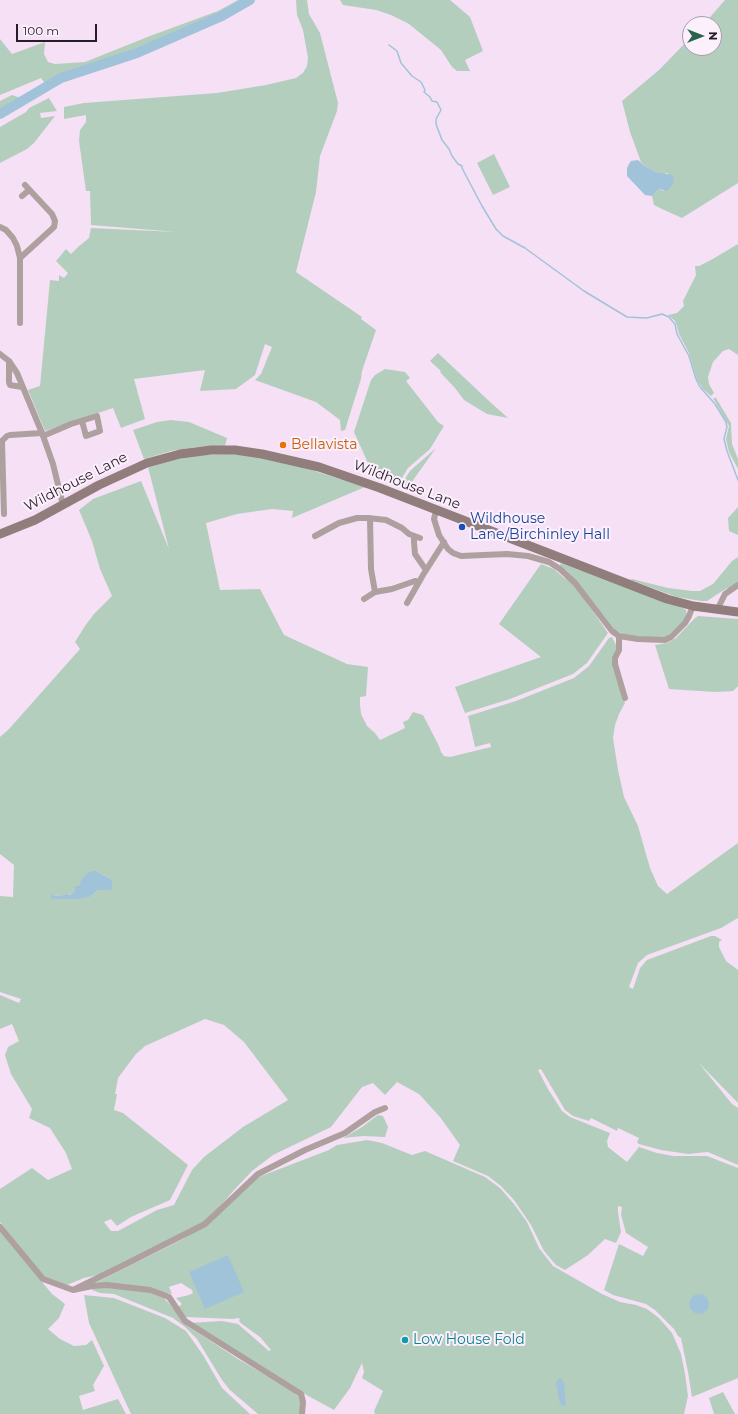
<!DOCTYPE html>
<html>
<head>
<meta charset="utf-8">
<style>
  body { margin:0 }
  #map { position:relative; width:738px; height:1414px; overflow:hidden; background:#f5e0f5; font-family:Montserrat,sans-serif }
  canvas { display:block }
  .north { position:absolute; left:682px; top:16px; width:40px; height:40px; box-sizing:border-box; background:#fdf0fd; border:1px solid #a79ca7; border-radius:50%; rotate:90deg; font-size:11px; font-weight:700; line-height:16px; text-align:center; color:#261e26 }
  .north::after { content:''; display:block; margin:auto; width:14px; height:18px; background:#2b644d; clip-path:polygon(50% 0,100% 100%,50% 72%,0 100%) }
  .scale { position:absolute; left:16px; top:24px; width:81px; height:18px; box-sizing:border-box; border:2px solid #261e26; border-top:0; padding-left:5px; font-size:12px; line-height:14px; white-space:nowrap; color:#261e26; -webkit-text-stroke:3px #fdf0fd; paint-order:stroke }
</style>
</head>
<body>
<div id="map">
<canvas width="738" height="1414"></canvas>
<div class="north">N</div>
<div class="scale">100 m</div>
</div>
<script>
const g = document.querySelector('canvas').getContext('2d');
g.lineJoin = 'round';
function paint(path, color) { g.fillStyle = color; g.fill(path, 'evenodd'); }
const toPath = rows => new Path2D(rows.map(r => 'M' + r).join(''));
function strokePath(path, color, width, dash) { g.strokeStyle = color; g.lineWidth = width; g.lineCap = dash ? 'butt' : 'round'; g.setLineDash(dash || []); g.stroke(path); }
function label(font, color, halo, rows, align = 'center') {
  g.font = font + ' Montserrat,sans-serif'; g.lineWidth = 4; g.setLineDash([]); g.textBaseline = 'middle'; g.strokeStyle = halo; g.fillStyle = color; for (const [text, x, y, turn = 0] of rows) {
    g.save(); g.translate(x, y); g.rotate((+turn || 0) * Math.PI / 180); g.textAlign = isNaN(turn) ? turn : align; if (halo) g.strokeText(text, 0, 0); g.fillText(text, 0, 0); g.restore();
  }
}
paint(toPath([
  [238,0,245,0,223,13,131,53,60,77,46,85,41,78,0,95,0,39,12,54,45,42,44,54,48,62,55,64,85,62,150,36,218,11],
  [296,0,307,0,309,14,320,33,338,103,337,111,320,156,316,192,296,272,362,317,361,319,376,330,362,371,361,379,345,430,341,431,340,420,316,402,255,380,261,374,272,347,265,344,255,375,236,389,200,391,205,370,134,379,145,419,121,428,113,408,45,431,28,390,40,386,50,280,59,281,59,275,64,278,68,273,56,261,66,249,71,254,78,247,89,238,91,228,177,232,91,225,90,191,86,191,79,141,80,130,86,122,86,115,64,119,64,107,84,103,217,93,266,85,296,78,303,73,307,66,308,58,303,30,297,15],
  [340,0,450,0,470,17,483,51,465,60,470,71,457,71,452,67,441,50,409,24,391,15,376,10,343,5],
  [725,0,738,0,738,183,682,218,662,209,654,205,652,196,659,189,664,191,668,173,662,174,656,172,651,169,646,167,641,162,630,132,622,101,659,70,690,38,690,48,714,48,714,24,704,24],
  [12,95,18,97,20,102,0,109,0,101],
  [49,98,57,111,40,113,41,118,55,116,34,143,27,149,0,163,0,127,26,112,29,108],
  [494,154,510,187,493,195,477,163],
  [738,244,738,355,729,349,723,351,713,362,708,377,709,384,714,393,711,396,703,389,697,380,689,353,679,334,677,326,675,321,668,315,677,313,684,306,683,301,696,275,695,266,699,266,711,260],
  [438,353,489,401,508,418,487,414,464,400,455,388,440,372,441,371,430,361],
  [385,369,405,372,410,378,406,381,438,422,444,426,430,449,408,468,400,481,378,476,372,472,354,432,371,380,375,375],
  [713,398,716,398,731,423,732,444,738,459,738,475,738,469,729,452,726,439,729,426],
  [171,420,189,422,227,438,225,446,196,447,171,451,144,459,133,430,157,422],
  [436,448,406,490,400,487,410,471],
  [228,454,252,456,299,466,365,487,292,518,293,511,272,509,237,514,206,523,220,590,260,589,284,635,347,664,368,667,366,696,360,697,360,705,361,714,367,726,375,733,380,740,405,728,403,722,408,720,413,712,423,715,439,746,441,752,444,756,450,757,491,747,490,743,475,747,468,716,516,701,574,678,589,666,609,638,612,637,617,647,613,658,625,703,619,714,615,725,613,738,618,770,624,797,638,826,650,868,658,886,667,894,738,843,738,918,721,928,647,955,638,963,629,987,633,989,640,968,647,960,711,936,715,936,722,940,719,942,719,947,726,961,738,970,738,1103,698,1062,732,1104,738,1108,738,1165,708,1152,688,1154,661,1150,639,1144,637,1142,639,1138,618,1128,617,1131,591,1118,589,1121,573,1116,565,1110,541,1069,538,1070,548,1089,562,1111,570,1117,610,1133,607,1141,608,1147,627,1162,639,1147,657,1153,673,1156,707,1156,738,1168,738,1378,692,1397,688,1372,681,1338,678,1336,674,1329,655,1310,646,1304,613,1295,604,1290,619,1244,643,1256,648,1247,626,1233,621,1215,622,1207,618,1206,618,1212,621,1232,616,1243,605,1239,588,1255,565,1270,556,1265,544,1251,531,1225,514,1200,501,1186,488,1176,453,1161,460,1145,440,1117,419,1094,397,1082,385,1095,373,1083,362,1087,331,1127,273,1155,252,1171,235,1189,214,1213,205,1222,98,1275,84,1278,67,1285,44,1277,0,1222,0,1189,32,1168,48,1180,72,1169,66,1153,50,1128,29,1118,32,1109,11,1074,5,1055,8,1047,19,1041,12,1024,0,1029,0,995,19,1003,21,999,0,992,0,896,13,897,14,865,0,854,0,737,9,729,80,649,75,642,85,626,94,614,112,596,100,569,92,541,79,510,93,499,141,481,169,549,148,467,179,458,203,455],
  [92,871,96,871,109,878,98,890,90,897,54,899,52,895,62,896,72,894],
  [205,1019,224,1025,244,1042,288,1100,243,1127,204,1157,192,1170,174,1205,157,1210,118,1231,111,1231,104,1222,111,1219,117,1226,131,1217,170,1200,188,1165,123,1113,114,1110,117,1094,115,1094,118,1078,136,1054,145,1046],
  [738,507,738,535,729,531,728,518],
  [738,557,738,583,729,589,727,588,707,601,701,601,677,597,630,580,632,579,668,588,692,591,700,591,713,584,732,561],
  [561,563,683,608,686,610,687,616,680,625,666,637,648,638,624,634,616,631,576,581,567,571,559,567],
  [541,564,554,569,564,578,570,581,576,587,608,633,587,663,573,674,510,699,465,713,455,687,541,657,499,624],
  [698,616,738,619,738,686,733,691,715,692,669,689,655,645,667,643,676,638,694,619],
  [378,1115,383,1116,388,1127,385,1137,363,1136,343,1138,362,1127],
  [367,1140,382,1143,412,1155,425,1151,485,1177,500,1188,514,1204,527,1222,539,1248,553,1266,602,1294,620,1302,636,1305,647,1309,659,1318,672,1333,681,1354,685,1374,688,1396,684,1414,394,1414,395,1412,394,1414,375,1414,374,1411,383,1391,362,1378,364,1372,362,1363,350,1388,334,1410,301,1392,190,1323,222,1321,238,1324,269,1351,271,1350,260,1337,242,1324,239,1321,240,1319,238,1318,233,1319,185,1317,178,1307,182,1304,176,1298,189,1295,193,1293,192,1290,181,1283,169,1287,172,1294,95,1283,181,1240,212,1221,256,1178,329,1150,337,1145],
  [0,1231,52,1294,65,1304,59,1318,48,1329,60,1339,74,1346,86,1345,92,1340,104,1366,93,1385,95,1391,79,1396,83,1410,118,1399,126,1414,0,1414],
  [108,1287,147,1292,164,1298,175,1310,181,1320,189,1327,238,1359,295,1392,296,1395,299,1396,300,1399,301,1414,258,1414,230,1390,222,1380,197,1339,185,1327,173,1318,114,1294,100,1293,92,1290,93,1288],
  [84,1295,114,1298,165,1318,186,1331,203,1355,222,1388,250,1414,131,1414,89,1323],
  [723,1392,735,1414,714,1414,709,1398]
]), '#b4cebd');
paint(toPath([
  [638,160,646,167,651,169,656,172,672,175,674,178,673,184,667,191,659,189,652,196,645,195,627,176,627,168,629,164,631,161],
  [92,871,96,871,109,878,112,881,112,887,111,890,98,890,90,897,78,899,54,899,51,898,50,895,52,895,62,896,66,894,69,895,72,894,75,890,74,887,80,885,81,880,86,874],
  [228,1255,244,1292,205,1309,189,1272],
  '689 1304a10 10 0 1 1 20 0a10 10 0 1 1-20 0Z',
  [559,1379,562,1379,564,1384,566,1405,564,1406,560,1404,556,1383,557,1380]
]), '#a1c3da');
strokePath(toPath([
  [389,45,397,51,401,63,412,76,421,82,425,90,424,92,430,97,432,101,437,102,441,110,436,119,436,124,442,140,449,149,452,156,458,164,462,166,462,168,482,206,496,229,503,236,525,248,584,291,627,317,647,318,662,314,669,317,673,322,675,324,677,334,689,356,696,379,700,387,715,404,726,422,727,427,724,439,727,451,738,480]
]), '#a1c3da', 1.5);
strokePath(toPath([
  [0,114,61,78,137,53,222,16,250,0]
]), '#a1c3da', 10);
strokePath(toPath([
  [22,196,29,190],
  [0,227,6,230,13,238,17,246,20,258,20,323],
  [20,258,54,227,55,221,52,214,25,185],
  [0,354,9,361,17,373,42,433,53,464,63,505],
  [9,361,9,382,10,385,22,387],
  [43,436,71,424,97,416,100,431,86,436,82,421],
  [436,511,434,519,439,535,448,549,453,553,461,556,507,554,528,556,549,562,560,569,575,583,612,631,619,636,638,639,665,640,671,637,685,623,689,616,693,606],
  [4,514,2,441,7,436,10,435,42,433],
  [370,518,371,569,375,592],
  [315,536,339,523,357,518,368,518,386,520,402,528,409,534,420,538],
  [414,537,414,542,415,554,426,570],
  [364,599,375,592,392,589,415,581,419,582],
  [407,603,423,575,444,542],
  [717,610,725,594,738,585],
  [619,636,619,650,615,658,615,664,625,698],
  [0,1227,43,1279,73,1290],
  [302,1414,303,1402,301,1394,185,1321,169,1297,150,1290,107,1285,92,1286,73,1290,122,1266,205,1224,258,1174,305,1150,345,1133,375,1112,385,1108]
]), '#aea09e', 6);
strokePath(toPath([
  [0,534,35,520,99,485,147,463,180,454,211,450,235,450,262,454,319,467,380,488,667,599,693,606,738,612]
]), '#917d7b', 9);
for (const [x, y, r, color] of [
  [283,445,4,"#e8710a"],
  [462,527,4,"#1a4fb4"],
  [405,1340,4,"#0f9aa8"]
]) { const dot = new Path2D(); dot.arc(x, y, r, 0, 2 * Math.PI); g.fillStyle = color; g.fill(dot); strokePath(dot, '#fdf0fd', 1.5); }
label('14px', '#c56008', '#fdf0fd', [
  ["Bellavista",291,445]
], 'left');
label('14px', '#261e26', '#fdf0fd', [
  ["Wildhouse Lane",76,482,-27],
  ["Wildhouse Lane",407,485,21]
]);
label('14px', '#164399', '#fdf0fd', [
  ["Wildhouse",470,519],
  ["Lane/Birchinley Hall",470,535]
], 'left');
label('14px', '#0d838f', '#fdf0fd', [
  ["Low House Fold",413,1340]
], 'left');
</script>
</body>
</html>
